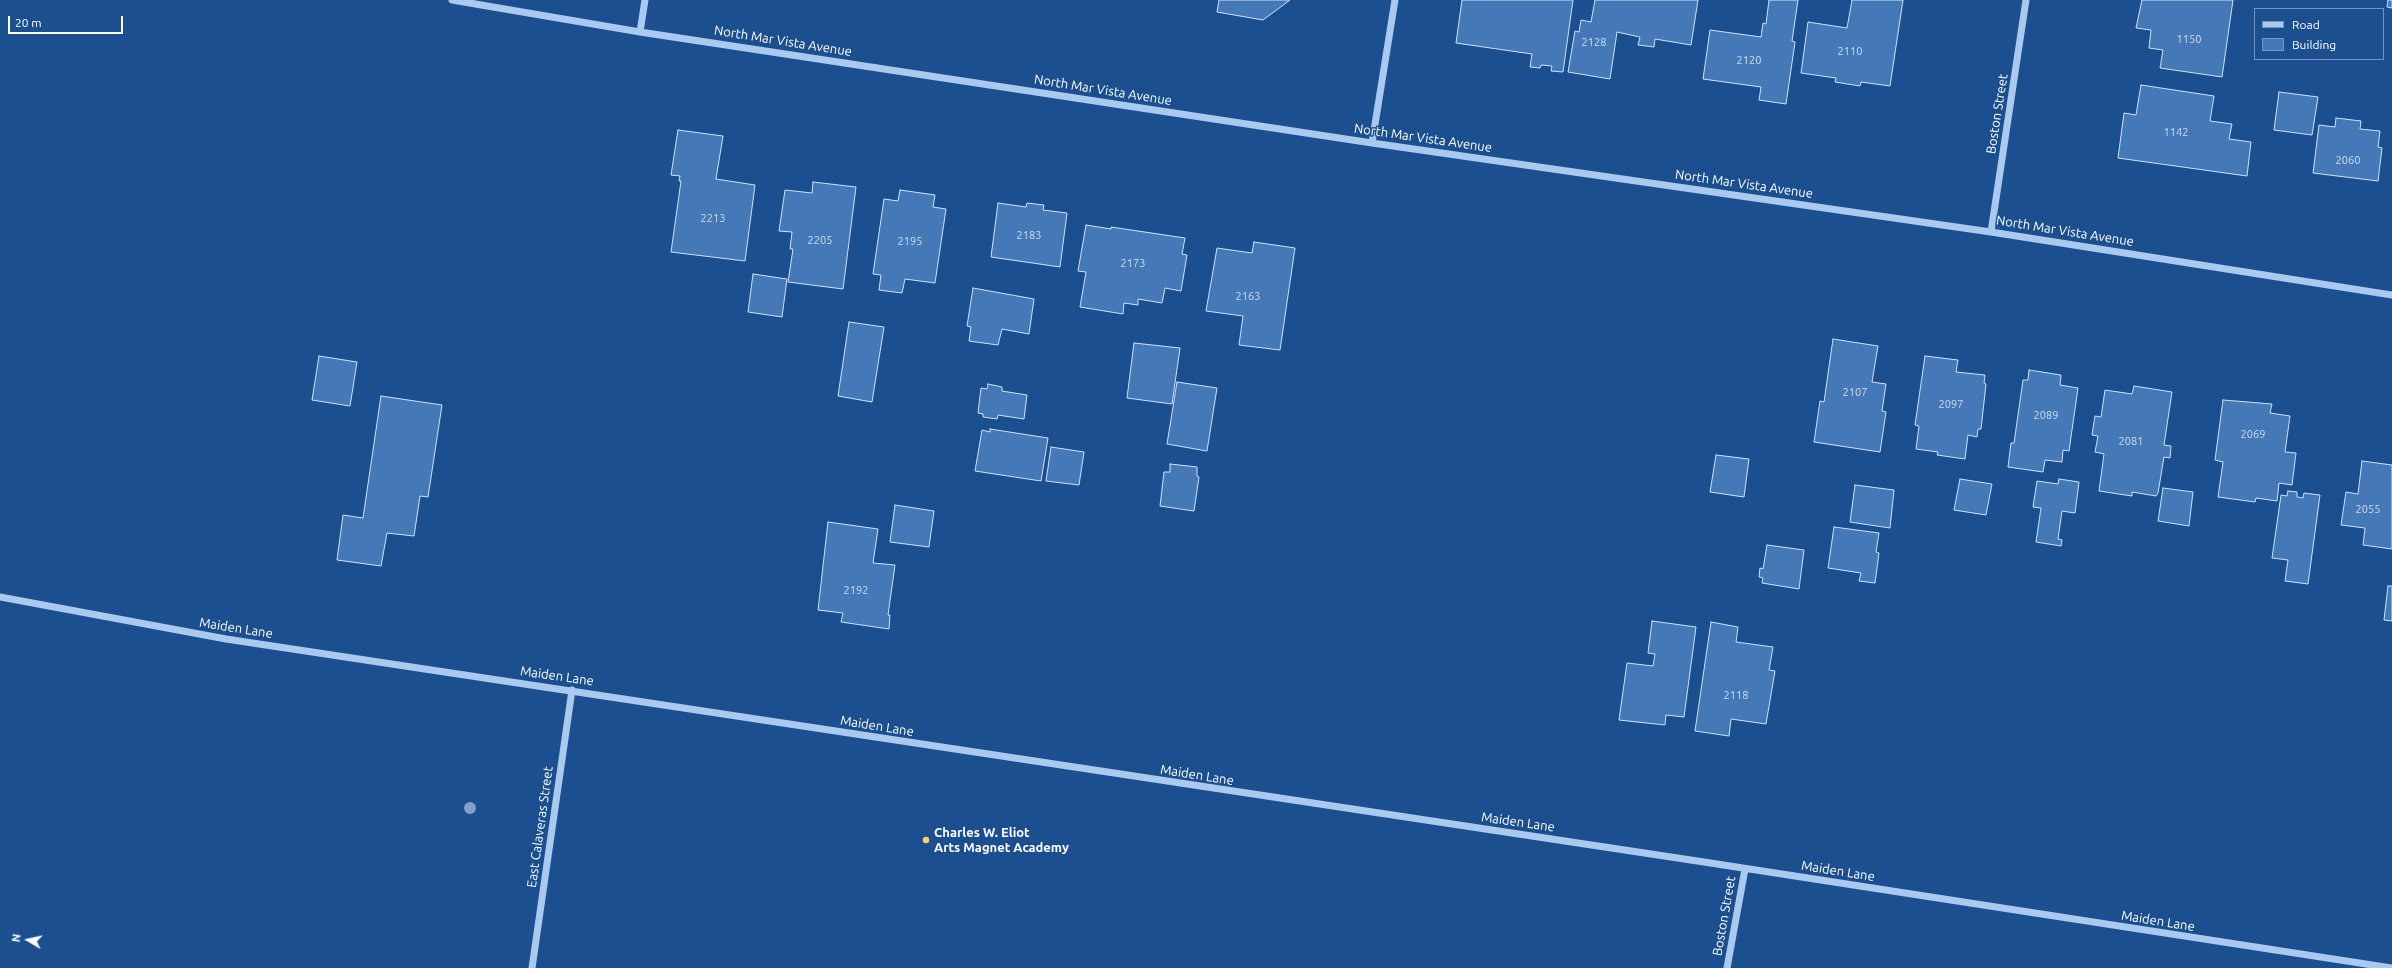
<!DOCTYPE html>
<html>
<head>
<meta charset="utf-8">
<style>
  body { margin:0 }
  #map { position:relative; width:2392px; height:968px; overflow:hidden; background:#1b4f8f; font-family:Ubuntu,sans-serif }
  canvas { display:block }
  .legend { position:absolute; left:2254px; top:8px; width:130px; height:52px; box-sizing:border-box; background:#1b4f8f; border:1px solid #7695bc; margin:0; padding:5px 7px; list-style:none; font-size:12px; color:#fff }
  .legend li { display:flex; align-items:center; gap:8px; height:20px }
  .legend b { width:20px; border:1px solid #7695bc }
  .north { position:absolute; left:8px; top:920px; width:40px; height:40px; -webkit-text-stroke:3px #1b4f8f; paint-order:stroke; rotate:279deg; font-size:11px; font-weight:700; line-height:16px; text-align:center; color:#fff }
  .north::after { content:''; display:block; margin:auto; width:14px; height:18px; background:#fff; clip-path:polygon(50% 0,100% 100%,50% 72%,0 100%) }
  .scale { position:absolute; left:8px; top:16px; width:115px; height:18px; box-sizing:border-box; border:2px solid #fff; border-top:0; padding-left:5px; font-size:12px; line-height:14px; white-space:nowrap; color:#fff; -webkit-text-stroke:3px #1b4f8f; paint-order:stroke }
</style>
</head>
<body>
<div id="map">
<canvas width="2392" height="968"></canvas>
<ul class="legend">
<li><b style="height:5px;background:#a9c9ee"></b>Road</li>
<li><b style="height:11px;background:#4478b7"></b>Building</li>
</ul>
<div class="north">N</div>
<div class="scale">20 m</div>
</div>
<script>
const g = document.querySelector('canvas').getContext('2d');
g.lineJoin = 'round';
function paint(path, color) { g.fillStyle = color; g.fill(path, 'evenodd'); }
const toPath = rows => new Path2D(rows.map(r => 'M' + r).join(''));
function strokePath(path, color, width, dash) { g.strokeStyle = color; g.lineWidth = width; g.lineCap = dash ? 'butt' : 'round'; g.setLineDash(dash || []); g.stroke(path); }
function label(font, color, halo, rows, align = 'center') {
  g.font = font + ' Ubuntu,sans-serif'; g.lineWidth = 3; g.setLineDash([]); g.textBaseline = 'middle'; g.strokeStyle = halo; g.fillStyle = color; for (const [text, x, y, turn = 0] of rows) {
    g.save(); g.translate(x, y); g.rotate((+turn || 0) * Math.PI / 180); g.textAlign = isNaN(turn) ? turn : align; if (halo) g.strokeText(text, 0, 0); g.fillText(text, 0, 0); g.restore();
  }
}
const building = toPath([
  [1219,0,1290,0,1263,20,1217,12,1219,0],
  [1462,0,1573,0,1563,72,1551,71,1552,66,1541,65,1540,68,1530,67,1532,54,1456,43,1462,0],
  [1595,0,1698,0,1691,45,1655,39,1654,47,1638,45,1640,37,1617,32,1610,79,1568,72,1575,31,1579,32,1581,20,1591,22,1595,0],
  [1769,0,1798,0,1792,41,1795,42,1786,104,1759,100,1761,87,1703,79,1710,30,1761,37,1763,23,1766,24,1769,0],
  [1852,0,1903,0,1890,86,1861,82,1860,86,1835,82,1836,78,1801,73,1808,22,1847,28,1852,0],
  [2142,0,2233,0,2222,77,2160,68,2163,50,2149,48,2151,30,2136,28,2142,0],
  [2388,0,2392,0,2392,8,2387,7,2388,0],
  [2141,85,2214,96,2210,121,2232,124,2229,139,2251,142,2247,176,2118,158,2124,113,2136,115,2141,85],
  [2279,92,2318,97,2312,135,2274,130,2279,92],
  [2336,118,2361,121,2360,129,2380,131,2378,147,2382,148,2378,181,2313,173,2319,125,2335,127,2336,118],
  [678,130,723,136,716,179,755,185,745,261,671,252,681,181,679,181,680,176,671,175,678,130],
  [813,182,856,187,843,289,788,282,793,249,790,249,792,232,779,231,785,190,812,193,813,182],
  [900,190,935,195,933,207,946,209,935,283,905,279,902,293,879,290,881,275,873,274,884,199,898,201,900,190],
  [998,203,1026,207,1027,203,1044,205,1043,210,1067,213,1060,267,991,257,998,203],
  [1086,225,1111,229,1111,227,1185,238,1182,254,1187,255,1181,291,1165,288,1162,303,1138,299,1138,305,1124,303,1123,314,1080,307,1086,272,1078,271,1086,225],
  [1254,242,1295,248,1280,350,1239,345,1243,316,1206,311,1217,248,1252,253,1254,242],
  [753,274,787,279,782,317,748,312,753,274],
  [973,288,1034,299,1029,334,1002,329,998,345,969,341,971,327,967,326,973,288],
  [849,322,884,327,872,402,838,396,849,322],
  [1833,339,1878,346,1872,382,1886,384,1882,411,1886,412,1880,452,1814,442,1820,401,1824,402,1833,339],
  [1134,343,1180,348,1172,404,1127,398,1134,343],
  [319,356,357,362,350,406,312,400,319,356],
  [1925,356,1958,360,1956,372,1985,375,1984,383,1986,384,1981,429,1978,429,1977,437,1968,435,1965,459,1937,455,1938,452,1916,449,1919,426,1915,425,1925,356],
  [2029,370,2061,375,2060,385,2078,388,2069,451,2063,450,2062,462,2045,460,2043,472,2008,467,2011,443,2014,443,2023,380,2028,380,2029,370],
  [1177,382,1217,388,1207,451,1167,444,1177,382],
  [988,384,1002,387,1002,391,1027,395,1024,419,998,415,997,419,983,417,983,414,978,413,981,388,987,389,988,384],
  [2134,386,2172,392,2164,445,2171,446,2170,458,2164,457,2158,493,2156,496,2132,492,2132,496,2099,491,2104,454,2095,452,2098,436,2092,435,2095,416,2101,417,2105,390,2132,394,2134,386],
  [381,396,442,405,428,497,420,496,414,536,387,533,381,566,337,560,343,515,363,518,381,396],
  [2223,400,2272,404,2270,413,2290,416,2285,452,2296,453,2292,485,2279,483,2277,501,2256,498,2255,502,2218,497,2223,462,2215,460,2223,400],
  [990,429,1048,438,1041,481,975,471,982,430,990,432,990,429],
  [1051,447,1084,452,1079,485,1046,481,1051,447],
  [1716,455,1749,459,1744,497,1710,492,1716,455],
  [2362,461,2392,465,2392,549,2363,545,2365,528,2341,525,2346,492,2358,494,2362,461],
  [1170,464,1197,467,1197,476,1199,477,1194,511,1160,506,1164,472,1170,472,1170,464],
  [1960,479,1992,484,1986,515,1954,510,1960,479],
  [2059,479,2079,482,2075,513,2062,511,2058,539,2062,540,2061,546,2036,542,2041,508,2033,507,2037,481,2058,484,2059,479],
  [1855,485,1894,490,1890,528,1850,522,1855,485],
  [2163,488,2193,492,2189,526,2158,521,2163,488],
  [2288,491,2297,492,2297,497,2303,498,2304,493,2320,495,2308,584,2285,581,2288,560,2272,558,2281,495,2287,496,2288,491],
  [895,505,934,511,929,547,890,542,895,505],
  [828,522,878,529,873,563,895,565,888,615,890,615,889,629,841,622,843,613,818,610,828,522],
  [1834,527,1879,533,1876,552,1879,553,1875,583,1859,581,1861,573,1828,568,1834,527],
  [1767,545,1804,550,1799,589,1762,583,1763,578,1759,577,1760,568,1763,569,1767,545],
  [2388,586,2392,586,2392,621,2384,620,2388,586],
  [1652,621,1696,627,1684,717,1666,715,1665,725,1619,720,1627,663,1653,666,1655,654,1648,653,1652,621],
  [1711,622,1738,627,1736,642,1773,647,1769,670,1775,671,1766,724,1731,719,1729,736,1695,731,1711,622]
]);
paint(building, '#4478b7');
strokePath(building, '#cfe3fa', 1);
strokePath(toPath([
  [452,0,640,32,1372,143,1991,232,2392,295],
  [640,32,645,0],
  [1372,143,1395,0],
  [1991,232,2026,0],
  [0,597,226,639,1704,862,2392,968],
  [532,968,572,690],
  [1727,968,1745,869]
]), '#a9c9ee', 7);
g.fillStyle = '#7ea0ca';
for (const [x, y] of [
  [470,808]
]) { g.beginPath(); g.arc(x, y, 6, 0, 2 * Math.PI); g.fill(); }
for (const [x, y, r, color] of [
  [926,840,4,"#ffd166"]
]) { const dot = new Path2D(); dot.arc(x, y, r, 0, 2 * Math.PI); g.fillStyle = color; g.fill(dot); strokePath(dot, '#1b4f8f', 1.5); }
label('11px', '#d0dded', null, [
  ["1150",2189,39],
  ["2128",1594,42],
  ["2110",1850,51],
  ["2120",1749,60],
  ["1142",2176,132],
  ["2060",2348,160],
  ["2213",713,218],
  ["2183",1029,235],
  ["2205",820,240],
  ["2195",910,241],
  ["2173",1133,263],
  ["2163",1248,296],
  ["2107",1855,392],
  ["2097",1951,404],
  ["2089",2046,415],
  ["2069",2253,434],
  ["2081",2131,441],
  ["2055",2368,509],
  ["2192",856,590],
  ["2118",1736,695]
]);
label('13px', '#fff', '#1b4f8f', [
  ["North Mar Vista Avenue",783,41,9],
  ["North Mar Vista Avenue",1103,90,9],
  ["Boston Street",1997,114,-81],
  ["North Mar Vista Avenue",1423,138,8],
  ["North Mar Vista Avenue",1744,184,8],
  ["North Mar Vista Avenue",2065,231,9],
  ["Maiden Lane",236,628,9],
  ["Maiden Lane",557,676,8],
  ["Maiden Lane",877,726,9],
  ["Maiden Lane",1197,775,9],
  ["Maiden Lane",1518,822,8],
  ["East Calaveras Street",540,827,-82],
  ["Maiden Lane",1838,871,9],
  ["Boston Street",1724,916,-80],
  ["Maiden Lane",2158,921,9]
]);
label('bold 13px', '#fff', '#1b4f8f', [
  ["Charles W. Eliot",934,833],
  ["Arts Magnet Academy",934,848]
], 'left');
</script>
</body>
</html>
